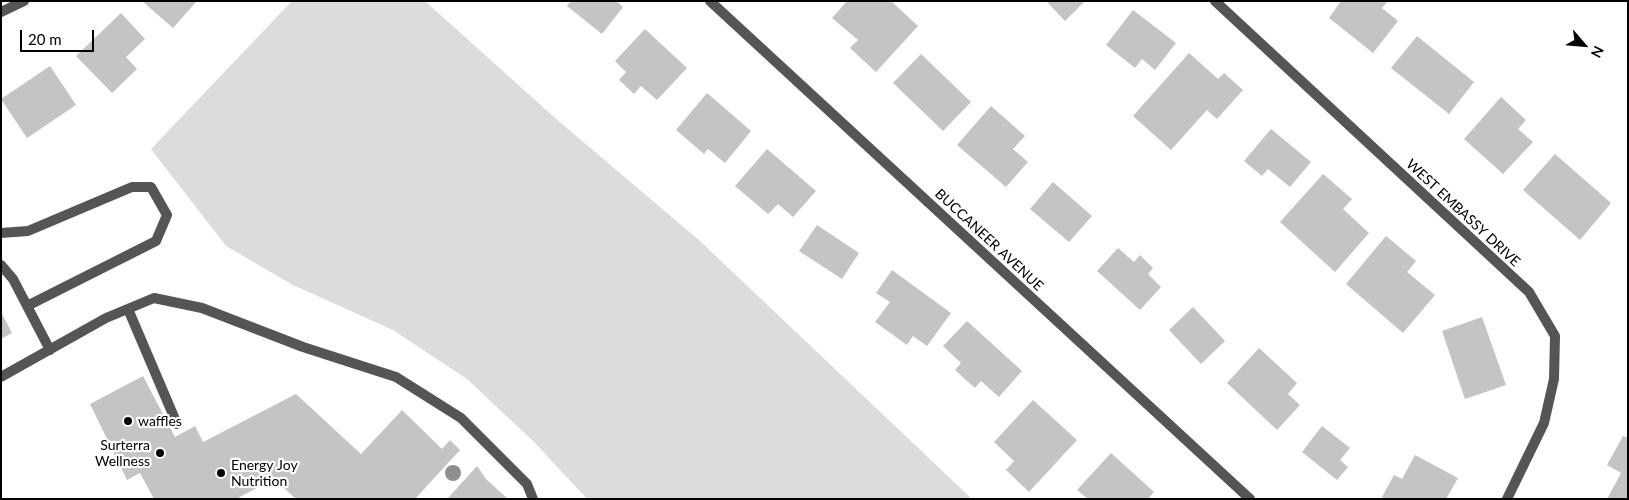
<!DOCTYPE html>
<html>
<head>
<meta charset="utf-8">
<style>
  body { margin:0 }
  #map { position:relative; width:1629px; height:500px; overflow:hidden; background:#fff; font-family:Lato,sans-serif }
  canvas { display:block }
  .frame { position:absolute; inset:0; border:2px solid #000; pointer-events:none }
  .north { position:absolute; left:1559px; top:20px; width:50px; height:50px; -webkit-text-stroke:4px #fff; paint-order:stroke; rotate:117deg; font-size:14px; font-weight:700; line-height:20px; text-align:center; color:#000 }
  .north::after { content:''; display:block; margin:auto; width:18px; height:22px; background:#000; clip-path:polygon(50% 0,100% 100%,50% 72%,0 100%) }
  .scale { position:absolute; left:20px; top:30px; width:74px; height:22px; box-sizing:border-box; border:2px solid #000; border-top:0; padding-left:6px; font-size:15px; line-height:18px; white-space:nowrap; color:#000; -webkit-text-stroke:4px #fff; paint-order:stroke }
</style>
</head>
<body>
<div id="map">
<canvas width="1629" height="500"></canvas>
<div class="frame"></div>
<div class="north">N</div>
<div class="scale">20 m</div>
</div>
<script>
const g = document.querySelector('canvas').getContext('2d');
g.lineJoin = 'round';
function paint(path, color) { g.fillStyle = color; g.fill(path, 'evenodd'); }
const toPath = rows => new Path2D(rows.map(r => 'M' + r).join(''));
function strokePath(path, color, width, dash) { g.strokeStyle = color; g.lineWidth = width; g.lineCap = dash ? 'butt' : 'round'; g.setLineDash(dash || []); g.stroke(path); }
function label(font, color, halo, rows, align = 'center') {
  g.font = font + ' Lato,sans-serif'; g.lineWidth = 4.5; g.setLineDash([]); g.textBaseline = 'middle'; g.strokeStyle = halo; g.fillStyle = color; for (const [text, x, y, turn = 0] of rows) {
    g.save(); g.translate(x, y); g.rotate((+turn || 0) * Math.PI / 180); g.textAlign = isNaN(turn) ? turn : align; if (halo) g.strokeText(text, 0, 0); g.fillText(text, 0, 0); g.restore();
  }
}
paint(toPath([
  [292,1,425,1,554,117,700,241,972,499,587,499,534,442,467,379,393,330,293,285,226,246,151,149]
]), '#dcdcdc');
paint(toPath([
  [142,1,195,1,196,2,173,28],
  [571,1,616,1,623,7,602,34,567,6],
  [847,1,891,1,918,26,876,72,850,48,858,40,832,18],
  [1046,1,1085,1,1065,21],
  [1341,1,1388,1,1382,8,1398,21,1373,53,1329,18],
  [1133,10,1176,43,1155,70,1142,59,1135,68,1106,45],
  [121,13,145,39,126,57,137,69,112,93,76,56],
  [645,29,687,68,657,100,641,86,634,94,619,80,626,72,615,61],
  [1417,36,1474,82,1449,114,1391,68],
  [1189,53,1218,79,1224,73,1243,90,1217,119,1207,110,1171,150,1133,116],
  [921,54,971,102,943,131,893,83],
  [50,66,76,105,27,138,1,99],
  [707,93,751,131,725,163,708,149,704,154,676,130],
  [1501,97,1526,120,1518,129,1533,142,1503,174,1464,139],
  [991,106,1025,136,1013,149,1028,162,1006,187,957,145],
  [1271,129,1311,162,1290,187,1268,169,1262,176,1244,161],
  [767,149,816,191,793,217,778,204,768,214,735,186],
  [1555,154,1611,203,1580,240,1523,190],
  [1323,174,1352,199,1343,209,1369,233,1335,272,1280,222],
  [1053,182,1092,216,1069,242,1030,209],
  [817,225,859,253,842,279,799,251],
  [1386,236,1416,261,1407,272,1435,295,1403,333,1346,284],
  [1118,248,1134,262,1140,255,1153,268,1148,274,1161,287,1140,310,1097,271],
  [892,270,951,313,927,346,913,336,907,345,875,322,890,302,876,293],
  [1193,307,1225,341,1201,364,1169,330],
  [1,312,12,333,1,339],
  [1482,317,1506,385,1465,399,1442,331],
  [967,321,1022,371,999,397,981,381,975,388,955,370,961,363,943,346],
  [1259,348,1297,383,1288,394,1300,405,1277,430,1227,383],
  [143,376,175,437,195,426,203,442,296,394,361,454,402,410,442,449,450,440,460,450,415,499,296,499,274,479,236,499,154,499,140,473,127,480,90,404],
  [1033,400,1077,440,1029,492,1006,470,1014,461,994,442],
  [1322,426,1350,448,1340,460,1348,467,1337,480,1302,452],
  [1623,436,1628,438,1628,499,1607,499,1621,473,1607,465],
  [1111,453,1154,492,1148,499,1088,499,1077,490],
  [1415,455,1458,478,1446,499,1381,499,1394,475,1402,479],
  [477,466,486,479,508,499,447,499]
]), '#c4c4c4');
strokePath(toPath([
  [1,233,28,231,132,187,151,187,167,215,156,241,27,306],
  [1,265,13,279,50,350],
  [128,309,177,424],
  [1,377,106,318,154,298,202,308,303,347,396,377,461,418,527,484,533,499]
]), '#555', 10);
strokePath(toPath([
  [710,1,1250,499],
  [1215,1,1529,292,1555,336,1554,379,1544,423,1507,499],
  [1,12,24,1]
]), '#555', 10);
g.fillStyle = '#8f8f8f';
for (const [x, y] of [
  [453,473]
]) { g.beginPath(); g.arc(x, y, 8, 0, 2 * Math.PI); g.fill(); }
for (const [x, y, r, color] of [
  [128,421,5,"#000"],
  [160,453,5,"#000"],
  [221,473,5,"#000"]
]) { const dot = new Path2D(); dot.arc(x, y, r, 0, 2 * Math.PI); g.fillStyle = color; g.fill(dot); strokePath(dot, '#fff', 2); }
label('14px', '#000', '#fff', [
  ["WEST EMBASSY DRIVE",1463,213,43],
  ["BUCCANEER AVENUE",989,240,43]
]);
label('14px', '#000', '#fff', [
  ["waffles",138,421],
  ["Surterra",150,445,"right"],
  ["Wellness",150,461,"right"],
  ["Energy Joy",231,465],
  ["Nutrition",231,481]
], 'left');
</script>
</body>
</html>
